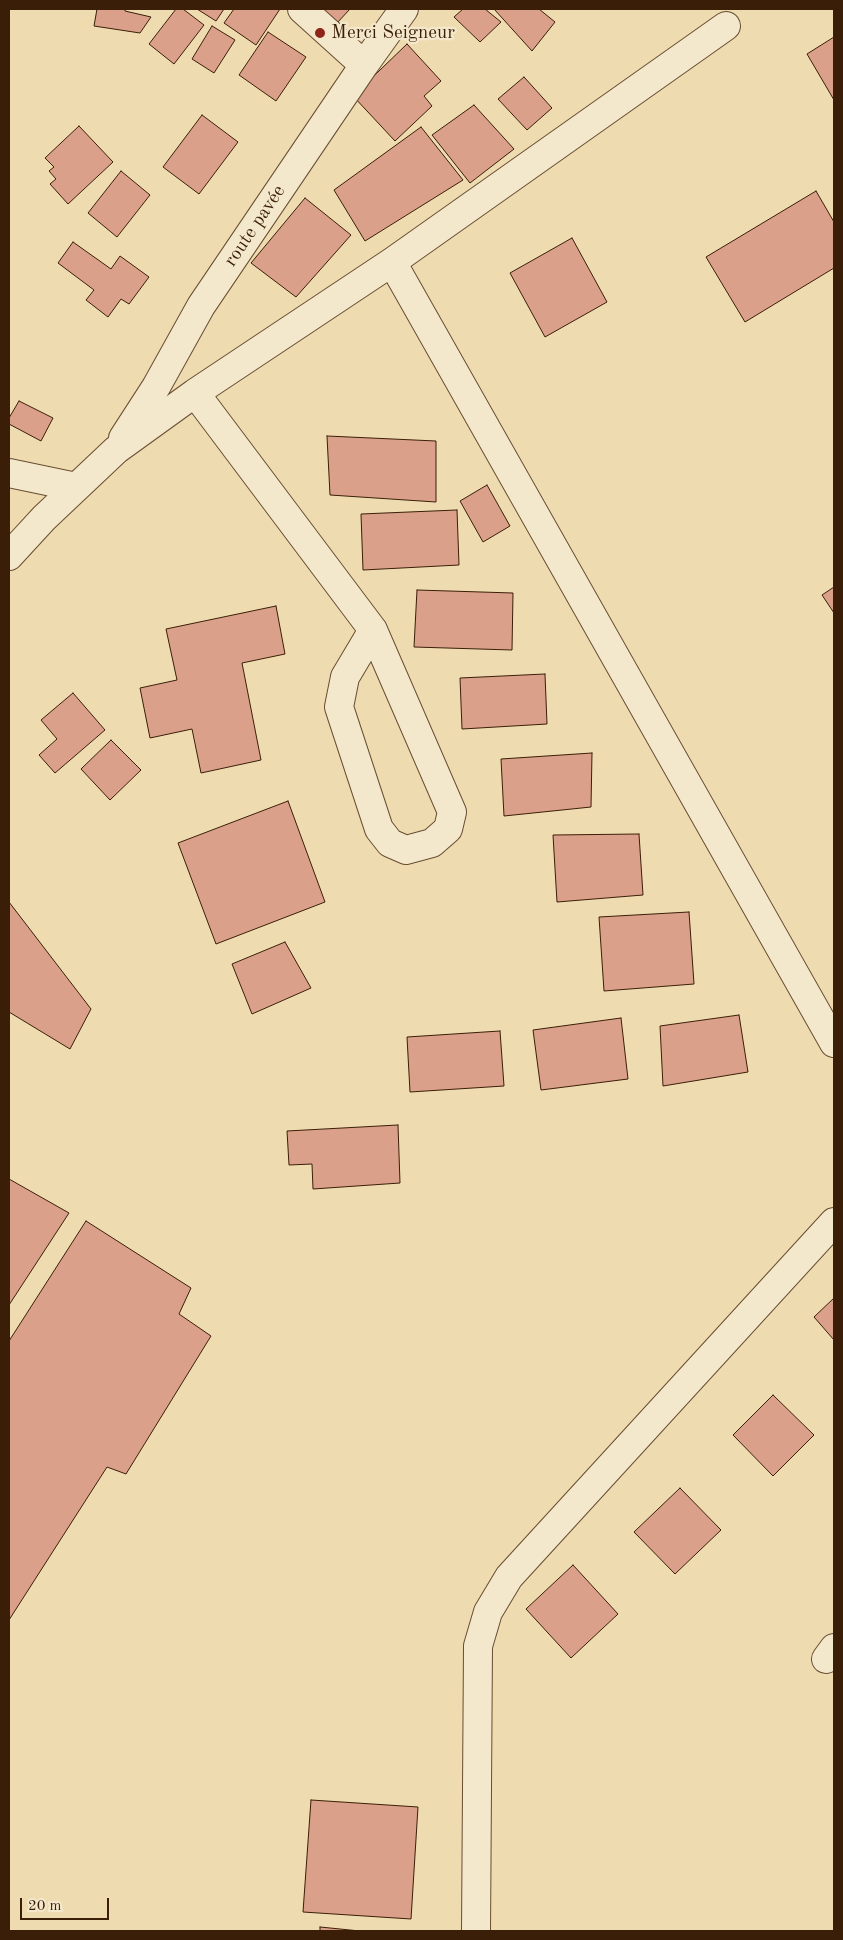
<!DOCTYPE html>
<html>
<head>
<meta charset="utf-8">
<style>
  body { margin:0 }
  #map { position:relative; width:843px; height:1940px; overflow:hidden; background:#eedbb0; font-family:"Old Standard TT",serif }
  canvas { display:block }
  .frame { position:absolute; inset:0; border:10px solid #3b1e08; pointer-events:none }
  .scale { position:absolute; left:20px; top:1898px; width:89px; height:22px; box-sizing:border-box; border:2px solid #3b1e08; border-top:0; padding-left:6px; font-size:15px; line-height:18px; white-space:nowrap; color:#3b1e08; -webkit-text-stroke:4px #f4e8cc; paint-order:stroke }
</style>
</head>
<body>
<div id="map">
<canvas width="843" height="1940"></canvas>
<div class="frame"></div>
<div class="scale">20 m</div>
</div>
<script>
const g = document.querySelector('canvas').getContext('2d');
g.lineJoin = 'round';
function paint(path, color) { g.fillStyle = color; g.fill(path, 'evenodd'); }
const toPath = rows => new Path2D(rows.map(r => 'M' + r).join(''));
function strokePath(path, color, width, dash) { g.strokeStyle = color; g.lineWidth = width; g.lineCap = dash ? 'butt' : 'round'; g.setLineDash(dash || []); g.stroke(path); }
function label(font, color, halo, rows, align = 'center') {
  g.font = font + ' "Old Standard TT",serif'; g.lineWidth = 4.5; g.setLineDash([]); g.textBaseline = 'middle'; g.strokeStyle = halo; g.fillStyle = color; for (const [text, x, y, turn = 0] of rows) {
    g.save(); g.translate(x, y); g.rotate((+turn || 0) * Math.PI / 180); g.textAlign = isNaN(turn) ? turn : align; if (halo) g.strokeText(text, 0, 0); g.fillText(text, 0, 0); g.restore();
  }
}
const building = toPath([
  [97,9,125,9,125,11,151,17,140,33,94,26,97,9],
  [176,9,183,9,204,25,174,64,149,44,176,9],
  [197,9,224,9,216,21,197,9],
  [234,9,280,9,256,45,224,23,234,9],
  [320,9,350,9,337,23,320,9],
  [463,9,485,9,501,22,480,42,454,17,463,9],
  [494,9,539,9,555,22,532,51,494,9],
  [212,26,235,40,214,73,192,59,212,26],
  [268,32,306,57,276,101,239,75,268,32],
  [834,37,834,100,807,54,834,37],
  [407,44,441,81,424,96,432,106,395,141,353,96,407,44],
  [524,77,552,108,527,130,498,99,524,77],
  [474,105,514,149,470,183,432,135,474,105],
  [202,115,238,142,199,194,163,167,202,115],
  [79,126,113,162,68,204,50,184,56,179,49,171,54,167,45,158,79,126],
  [421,127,463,180,365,241,334,190,421,127],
  [121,171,150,195,117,237,88,213,121,171],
  [816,191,834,222,834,268,745,322,706,257,816,191],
  [305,198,351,235,296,297,251,263,305,198],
  [572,238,607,302,545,337,510,273,572,238],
  [73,242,111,269,120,256,149,277,129,304,121,299,108,317,86,300,94,290,58,263,73,242],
  [19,401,53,418,41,441,9,424,9,418,19,401],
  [327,436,436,441,436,502,330,495,327,436],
  [487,485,510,526,483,542,460,501,487,485],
  [457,510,459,565,363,570,361,514,457,510],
  [834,587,834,613,822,595,834,587],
  [417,590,513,593,512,650,414,647,417,590],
  [276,606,285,654,242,663,261,760,201,773,192,729,150,738,140,688,177,680,166,629,276,606],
  [545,674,547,724,462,729,460,678,545,674],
  [73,693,105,730,55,773,39,755,57,739,41,720,73,693],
  [111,740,141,770,110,800,81,769,111,740],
  [592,753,591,807,504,816,501,759,592,753],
  [288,801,325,902,216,944,178,843,288,801],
  [639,834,643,895,557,902,553,835,639,834],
  [9,902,91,1009,70,1049,9,1012,9,902],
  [689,912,694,984,604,991,599,917,689,912],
  [285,942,311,988,252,1014,232,964,285,942],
  [739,1015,748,1072,663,1086,660,1026,739,1015],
  [621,1018,628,1079,541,1090,533,1030,621,1018],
  [500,1031,504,1086,410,1092,407,1037,500,1031],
  [398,1125,400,1183,313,1189,312,1164,289,1165,287,1131,398,1125],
  [9,1179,69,1213,9,1305,9,1179],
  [86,1221,191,1288,179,1314,211,1336,126,1474,107,1467,9,1620,9,1341,86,1221],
  [834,1298,834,1340,814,1317,834,1298],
  [773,1395,814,1435,773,1476,733,1435,773,1395],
  [680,1488,721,1530,675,1574,634,1532,680,1488],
  [573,1565,618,1614,571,1658,526,1609,573,1565],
  [311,1800,418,1807,411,1919,303,1912,311,1800],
  [320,1927,360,1931,320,1931,320,1927]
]);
paint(building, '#daa089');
strokePath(building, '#3b1e08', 1);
const street = toPath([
  [302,9,364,65],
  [392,262,834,1043],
  [195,393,373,630,452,812,448,829,432,843,406,850,390,843,379,829,339,707,345,677,373,630],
  [123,438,156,387,201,306,364,65,404,9],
  [9,473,76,487],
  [9,556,44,518,116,450,195,393,392,262,726,26],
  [826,1659,834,1648],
  [476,1931,478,1646,488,1612,509,1577,834,1222]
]);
strokePath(street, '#684d32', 30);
strokePath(street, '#f4e8cc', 28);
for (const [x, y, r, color] of [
  [320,33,6,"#8f2418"]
]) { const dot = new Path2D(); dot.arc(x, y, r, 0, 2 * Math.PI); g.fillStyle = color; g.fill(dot); strokePath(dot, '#f4e8cc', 2); }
label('19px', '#3b1e08', '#f4e8cc', [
  ["Merci Seigneur",331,33]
], 'left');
label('19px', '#3b1e08', '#f4e8cc', [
  ["route pavée",255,226,-56]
]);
</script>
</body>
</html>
